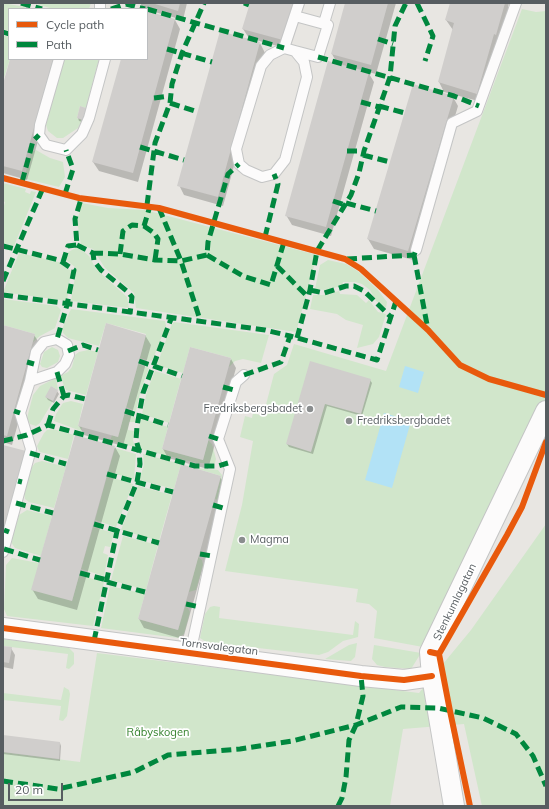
<!DOCTYPE html>
<html>
<head>
<meta charset="utf-8">
<style>
  body { margin:0 }
  #map { position:relative; width:549px; height:809px; overflow:hidden; background:#e8e6e2; font-family:Mulish,sans-serif }
  canvas { display:block }
  .frame { position:absolute; inset:0; border:4px solid #575d61; pointer-events:none }
  .legend { position:absolute; left:8px; top:8px; width:140px; height:52px; box-sizing:border-box; background:#fff; border:1px solid #bcbec0; margin:0; padding:5px 7px; list-style:none; font-size:12px; color:#575d61 }
  .legend li { display:flex; align-items:center; gap:8px; height:20px }
  .legend b { width:20px; border:1px solid #bcbec0 }
  .scale { position:absolute; left:8px; top:783px; width:55px; height:18px; box-sizing:border-box; border:2px solid #575d61; border-top:0; padding-left:5px; font-size:12px; line-height:14px; white-space:nowrap; color:#575d61; -webkit-text-stroke:3px #fff; paint-order:stroke }
</style>
</head>
<body>
<div id="map">
<canvas width="549" height="809"></canvas>
<div class="frame"></div>
<ul class="legend">
<li><b style="height:5px;background:#e8590c"></b>Cycle path</li>
<li><b style="height:5px;background:#00873e"></b>Path</li>
</ul>
<div class="scale">20 m</div>
</div>
<script>
const g = document.querySelector('canvas').getContext('2d');
g.lineJoin = 'round';
function paint(path, color) { g.fillStyle = color; g.fill(path, 'evenodd'); }
const toPath = rows => new Path2D(rows.map(r => 'M' + r).join(''));
function strokePath(path, color, width, dash) { g.strokeStyle = color; g.lineWidth = width; g.lineCap = dash ? 'butt' : 'round'; g.setLineDash(dash || []); g.stroke(path); }
function label(font, color, halo, rows, align = 'center') {
  g.font = font + ' Mulish,sans-serif'; g.lineWidth = 3.5; g.setLineDash([]); g.textBaseline = 'middle'; g.strokeStyle = halo; g.fillStyle = color; for (const [text, x, y, turn = 0] of rows) {
    g.save(); g.translate(x, y); g.rotate((+turn || 0) * Math.PI / 180); g.textAlign = isNaN(turn) ? turn : align; if (halo) g.strokeText(text, 0, 0); g.fillText(text, 0, 0); g.restore();
  }
}
paint(toPath([
  [3,3,25,7,24,9,9,9,9,31,3,29],
  [33,3,91,3,89,9,53,9],
  [522,9,536,12,546,11,546,398,423,647,374,638,377,611,369,604,356,602,358,589,225,571,242,505,253,441,240,437,245,416,252,418,253,413,263,416,274,374,287,365,294,344,386,371],
  [3,35,9,37,10,59,3,81],
  [64,59,99,59,86,108,80,106,77,118,82,120,78,128,63,138,57,138,48,131,46,125,59,71],
  [36,150,50,158,63,162,65,177,59,187,26,179,25,175,31,152],
  [3,183,26,189,25,192,30,194,31,191,36,192,14,246,3,243,3,209,5,202,3,201],
  [82,203,108,208,145,210,317,255,296,332,136,308,134,293,105,268,93,249,81,245,77,221],
  [76,248,82,250,89,256,96,269,127,297,129,308,71,301,76,271,75,267,65,259,68,252],
  [19,253,59,262,71,271,67,301,3,292],
  [328,260,346,264,359,272,378,290,387,302,386,308,376,301,370,290,362,284,355,282,343,282,342,286,325,290,315,289,320,265],
  [339,291,340,294,357,295,366,303,369,300,378,312,386,314,379,337,373,344,357,348,363,325,346,320,337,314,310,309,313,295,323,295],
  [3,299,57,306,61,310,55,328,40,336,33,342,35,334,3,325],
  [71,309,165,321,166,326,153,359,150,361,140,358,146,334,106,323,99,346,68,338,63,333,62,329],
  [174,322,269,335,261,363,243,359,235,361,229,367,231,358,190,347,183,373,157,365,171,326],
  [52,347,58,350,60,356,58,362,47,368,42,367,40,364,44,352],
  [88,350,98,352,86,395,66,390,60,376,68,372,72,367,75,355,79,352],
  [138,364,149,368,141,389,136,411,126,407],
  [155,371,181,379,169,423,142,414,147,391],
  [56,378,58,390,51,386,53,401,40,423,36,426,30,424,27,418,33,395,40,386],
  [71,401,83,404,78,426,82,427,81,431,54,421,56,414,63,403],
  [124,414,135,417,135,422,129,422,128,430,134,431,133,440,135,447,110,441,112,435,118,437],
  [141,418,168,427,162,449,203,460,208,440,212,444,216,459,215,463,197,463,140,449,139,429],
  [53,429,74,435,68,459,40,452,38,449,37,446,44,433,47,430],
  [115,448,136,454,134,479,108,472],
  [143,454,196,468,218,470,222,475,222,480,218,500,215,499,221,476,181,464,174,489,139,480,144,465],
  [42,461,66,467,54,508,29,502,25,499,24,493,32,467,35,463],
  [107,476,133,484,116,527,95,520],
  [138,486,172,495,159,541,121,530],
  [27,510,52,516,41,556,15,548,11,542,19,515],
  [546,524,546,806,482,806,464,724,403,729,390,806,3,806,3,752,80,762,97,653,419,693,471,630],
  [93,527,114,533,110,547,105,546,103,553,108,555,104,576,81,569],
  [123,536,158,545,146,590,111,580],
  [198,557,202,560,203,565,196,590,189,592],
  [12,558,39,563,72,601,79,575,104,582,93,626,7,616,4,609,6,565],
  [110,586,145,594,138,619,178,630,185,607,188,608,190,612,184,634,178,638,101,628],
  [214,606,220,607,219,618,353,635,355,621,359,624,358,637,343,641,328,652,319,655,206,642,200,638,205,614,210,607],
  [3,639,69,648,74,653,74,664,69,669,66,668,68,654,3,646],
  [357,643,355,657,351,661,325,659,349,645],
  [374,645,421,653,411,669,385,667,377,665,372,659],
  [64,687,69,690,70,694,67,716,63,721,59,720,61,706,3,700,3,693,61,700]
]), '#d1e6cb');
paint(toPath([
  [405,366,424,372,418,393,399,387],
  [384,413,411,421,392,488,365,480]
]), '#b2e2f6');
paint(toPath([
  [140,3,187,3,183,20,144,9],
  [251,3,301,3,288,49,249,38,243,29],
  [346,3,396,3,376,74,368,72,374,82,331,236,292,225,286,215,338,65,332,54],
  [451,3,509,3,508,7,510,12,482,102,444,92,439,82,453,30,446,20],
  [26,7,33,9,25,9],
  [147,12,175,20,180,29,138,182,99,171,93,162,122,59,147,59],
  [260,43,265,53,223,206,184,195,179,185],
  [11,59,61,59,27,180,3,173,3,88],
  [453,97,458,106,413,260,374,249,368,239],
  [86,109,87,112,83,122,79,121,78,118],
  [3,326,34,335,40,344,12,445,3,442],
  [145,335,151,345,123,446,84,435,79,426],
  [231,359,236,368,208,469,168,458,163,449],
  [311,363,370,380,372,383,362,416,327,406,313,454,289,447,287,444],
  [57,391,59,394,54,403,48,400,46,397],
  [3,446,30,461,3,560],
  [115,447,120,456,77,610,38,599,32,589],
  [220,477,226,486,183,639,144,628,139,619],
  [3,647,11,648,15,655,13,669,3,667],
  [3,736,60,743,61,746,60,761,3,754]
]), '#0003');
paint(toPath([
  [152,3,180,3,178,11],
  [250,3,294,3,283,40,242,29],
  [345,3,388,3,371,65,331,54],
  [450,3,505,3,496,35,494,34,477,94,438,82,454,23,445,20],
  [147,11,175,19,133,173,92,162,121,59,147,59],
  [220,31,260,42,218,197,177,186],
  [10,59,53,59,22,171,3,166,3,84],
  [328,61,369,72,326,227,285,216],
  [413,84,454,96,408,251,367,239],
  [80,106,86,108,83,120,77,118],
  [106,323,146,335,118,437,78,426],
  [3,325,35,334,7,436,3,435],
  [190,347,231,358,203,460,162,449],
  [310,361,371,379,361,414,325,404,311,452,286,444],
  [51,386,58,390,53,401,45,397],
  [75,435,115,446,72,601,31,590],
  [3,445,26,451,3,531],
  [181,464,221,476,178,630,138,619],
  [3,646,12,647,9,663,3,662],
  [3,735,60,742,59,759,3,752]
]), '#d0cecc');
const service = toPath([
  [100,9,100,3],
  [295,16,328,25,318,57,295,51],
  [324,23,330,3],
  [284,48,295,51,304,62,307,77,285,160,274,174,262,177,246,170,239,164,236,149,261,66,270,55,284,48,299,3],
  [59,59,40,125,39,135,46,145,66,150,82,134,89,118,105,59],
  [416,250,452,123,477,111,516,3],
  [3,552,31,449,20,413,30,381,36,352,44,342,57,339,67,345,69,355,65,364,57,372,30,381],
  [190,654,230,469,218,439,236,382,244,375]
]);
const minor = toPath([
  [3,628,361,676,404,680,432,676],
  [454,806,432,676,430,652,546,411]
]);
strokePath(service, '#c4c5c5', 12);
strokePath(minor, '#c4c5c5', 22);
strokePath(service, '#fcfbfb', 10);
strokePath(minor, '#fcfbfb', 20);
strokePath(toPath([
  [21,3,42,9],
  [244,3,249,5],
  [417,3,433,36,425,61],
  [111,9,126,4,145,9],
  [147,9,284,48],
  [3,32,9,34],
  [378,39,393,44],
  [167,49,212,62],
  [318,57,454,96,479,106],
  [154,98,170,96],
  [361,102,379,107],
  [170,103,198,112],
  [379,106,405,113],
  [140,147,184,160],
  [347,151,364,151],
  [363,155,390,162],
  [22,182,33,141,39,135],
  [65,194,73,169,66,150],
  [333,201,345,205],
  [346,203,376,211],
  [147,205,155,143,170,103,172,84,182,53,204,3],
  [159,208,181,261,201,323],
  [144,226,154,233,158,239,155,260],
  [265,237,278,184,274,174],
  [77,245,93,253,94,261,101,270,128,292,132,297,130,314],
  [3,246,59,260,74,270,67,305,57,339],
  [93,253,120,254,155,260,181,261,207,255,208,242,228,174,239,164],
  [120,254,123,231,132,225,144,226,150,206],
  [207,255,243,276,271,285,284,242],
  [414,255,428,330],
  [347,259,414,255,416,250],
  [63,262,68,246,77,245,75,219,81,199],
  [277,266,308,297],
  [3,281,43,188],
  [310,290,324,293,346,286,354,286,364,291,391,317],
  [3,295,265,330,290,336],
  [297,338,310,290,317,251,351,195,359,173,364,151,390,77,395,26,406,3],
  [68,351,83,345,98,350],
  [139,361,182,376],
  [27,362,34,364],
  [57,372,64,396],
  [244,375,281,362,290,336,377,360,396,301],
  [223,387,234,390],
  [14,411,20,413],
  [125,411,168,425],
  [48,425,53,409,64,396,69,395,85,399],
  [209,436,218,439],
  [3,441,27,435,48,425,195,466,218,466,228,463],
  [30,453,66,464],
  [107,474,173,492],
  [18,481,22,482],
  [16,503,53,513],
  [213,505,223,508],
  [94,524,159,543],
  [4,530,9,532],
  [4,549,40,560],
  [200,554,212,556],
  [80,573,107,580],
  [107,582,145,592],
  [186,604,200,607],
  [94,641,117,531,137,482,140,464,139,450,136,440,137,426,143,393,171,319],
  [3,781,58,789,134,772,168,755,240,749,292,741,356,725,401,707,438,708,483,718,516,734,533,756,546,786],
  [338,806,342,798,346,777,349,740,356,725,363,696,361,676]
]), '#00873e', 5, [10, 5]);
strokePath(toPath([
  [3,178,79,198,159,208,345,259,361,269,428,330,460,365,489,379,546,395],
  [3,628,361,676,404,680,432,676],
  [430,652,439,654,507,535,522,507,546,442],
  [439,654,450,711,470,806]
]), '#e8590c', 6);
for (const [x, y, r, color] of [
  [310,409,4,"#8a8d8e"],
  [349,421,4,"#8a8d8e"],
  [242,540,4,"#8a8d8e"]
]) { const dot = new Path2D(); dot.arc(x, y, r, 0, 2 * Math.PI); g.fillStyle = color; g.fill(dot); strokePath(dot, '#fff', 1.5); }
label('11px', '#575d61', '#fff', [
  ["Fredriksbergsbadet",302,409,"right"],
  ["Fredriksbergbadet",357,421],
  ["Magma",250,540]
], 'left');
label('11px', '#575d61', '#fff', [
  ["Stenkumlagatan",455,602,-64],
  ["Tornsvalegatan",219,647,7]
]);
label('11px', '#35822e', '#fff', [
  ["Råbyskogen",158,733]
]);
</script>
</body>
</html>
